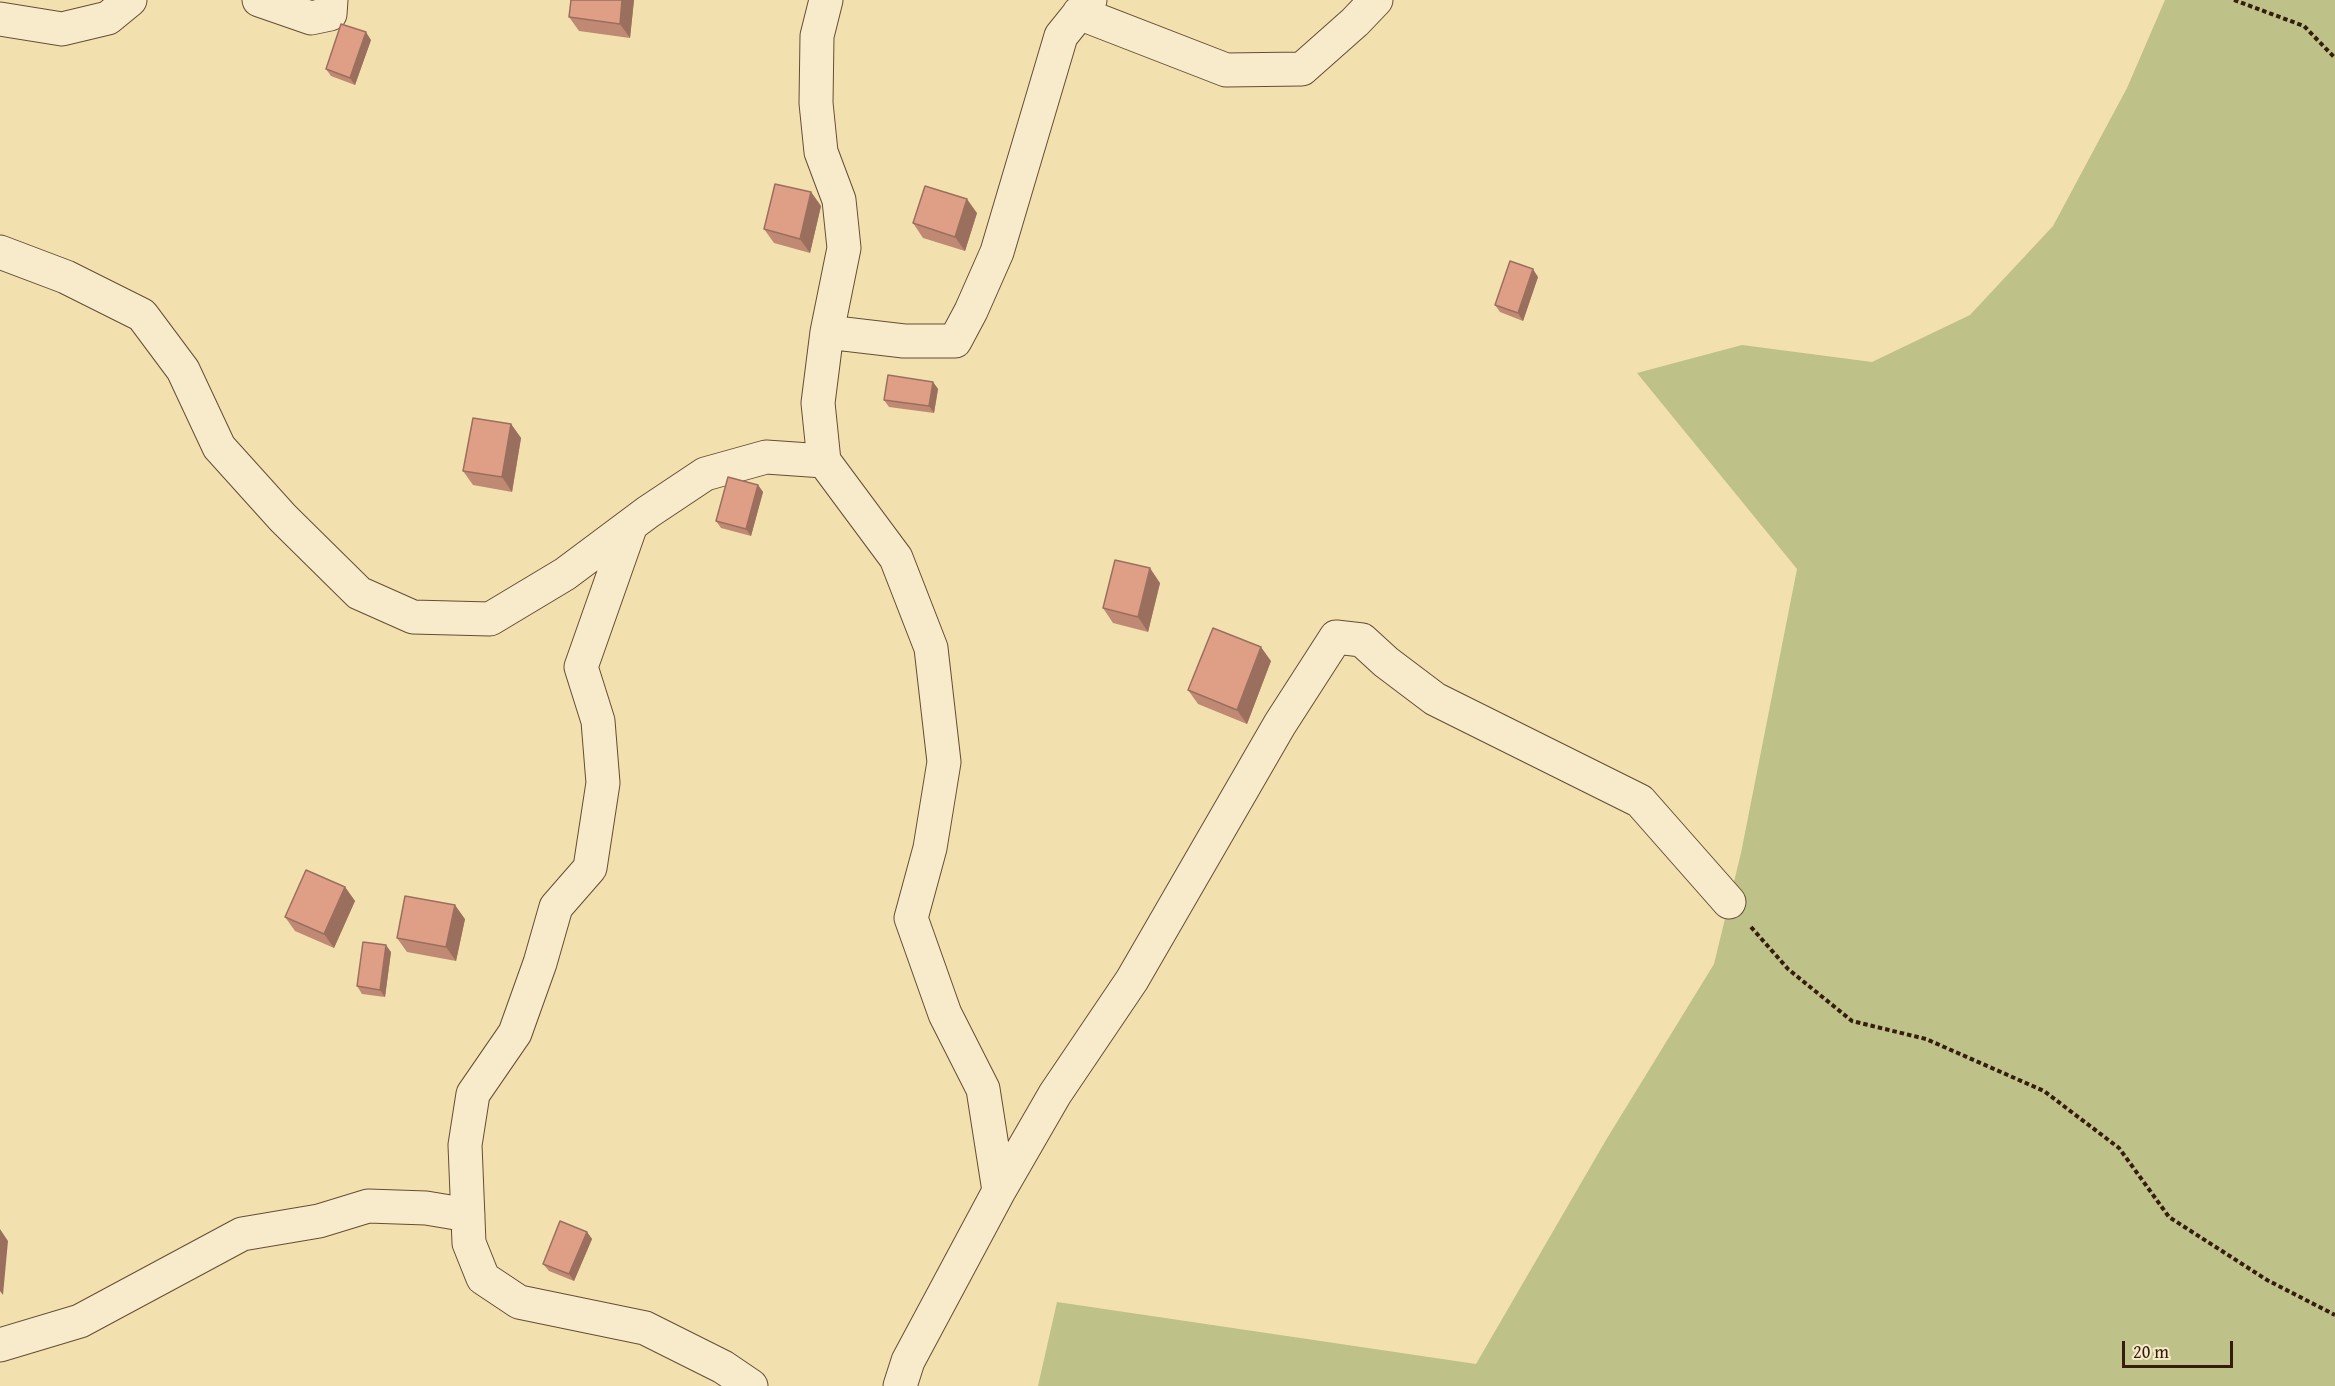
<!DOCTYPE html>
<html>
<head>
<meta charset="utf-8">
<style>
  body { margin:0 }
  #map { position:relative; width:2335px; height:1386px; overflow:hidden; background:#f3e0af; font-family:"Gentium Book Plus",serif }
  canvas { display:block }
  .scale { position:absolute; left:2122px; top:1341px; width:111px; height:27px; box-sizing:border-box; border:3px solid #361c0c; border-top:0; padding-left:8px; font-size:18px; line-height:21px; white-space:nowrap; color:#361c0c; -webkit-text-stroke:4px #f7ebcb; paint-order:stroke }
</style>
</head>
<body>
<div id="map">
<canvas width="2335" height="1386"></canvas>
<div class="scale">20 m</div>
</div>
<script>
const g = document.querySelector('canvas').getContext('2d');
g.lineJoin = 'round';
function paint(path, color) { g.fillStyle = color; g.fill(path, 'evenodd'); }
const toPath = rows => new Path2D(rows.map(r => 'M' + r).join(''));
function strokePath(path, color, width, dash) { g.strokeStyle = color; g.lineWidth = width; g.lineCap = dash ? 'butt' : 'round'; g.setLineDash(dash || []); g.stroke(path); }
paint(toPath([
  [2165,0,2335,0,2335,1386,1038,1386,1057,1302,1476,1364,1606,1140,1714,964,1741,853,1797,569,1637,373,1742,345,1872,362,1970,315,2053,226,2127,88]
]), '#bec188');
const minor = toPath([
  [259,0,311,18,330,14,331,0],
  [826,0,817,36,816,103,821,152,839,200,844,248,827,332,818,403,824,461,896,558,931,648,944,762,930,848,911,918,945,1014,983,1089,999,1191],
  [1079,13,1226,70,1302,69,1355,22,1376,0],
  [0,19,62,29,108,18,130,0],
  [0,252,66,277,142,315,183,370,219,447,283,518,359,593,413,617,490,619,565,574,648,512,705,474,766,457,824,461],
  [827,332,904,341,955,341,971,311,997,252,1061,36,1090,0],
  [631,525,581,667,598,721,603,783,590,868,556,907,540,963,515,1033,473,1094,465,1145,469,1243,483,1278,519,1302,645,1328,723,1367,751,1386],
  [0,1345,80,1321,242,1234,319,1221,368,1206,426,1208,468,1215],
  [900,1386,908,1361,999,1191,1055,1094,1132,980,1280,724,1336,637,1362,640,1386,662,1435,699,1640,801,1729,902]
]);
strokePath(minor, '#654d35', 35);
strokePath(toPath([
  [2234,0,2304,26,2335,58],
  [1751,927,1788,969,1852,1021,1926,1039,2044,1091,2119,1148,2169,1217,2267,1280,2335,1315]
]), '#361c0c', 4, [4.5, 3]);
strokePath(minor, '#f7ebcb', 33);
paint(toPath([
  [571,0,634,0,630,38,579,31,569,17],
  [371,40,355,85,331,76,326,69],
  [811,192,821,206,810,253,774,243,764,229],
  [977,213,965,251,923,238,913,223],
  [1538,277,1523,321,1500,312,1495,305],
  [933,382,938,389,934,413,889,407,884,400],
  [511,424,521,438,512,492,473,485,463,471],
  [758,485,763,492,751,536,721,528,716,521],
  [1160,583,1148,632,1113,623,1103,608],
  [1271,661,1247,724,1198,704,1188,690],
  [345,887,355,901,334,948,295,931,285,917],
  [465,919,456,961,407,952,397,938],
  [391,952,385,997,362,994,357,986],
  [587,1232,592,1239,574,1281,549,1271,543,1264]
]), '#bf8973');
paint(toPath([
  [622,0,634,0,630,38,620,24],
  [366,32,371,40,355,85,350,78],
  [811,192,821,206,810,253,800,239],
  [967,199,977,213,965,251,955,237],
  [1533,269,1538,277,1523,321,1518,313],
  [933,382,938,389,934,413,929,406],
  [511,424,521,438,512,492,502,477],
  [758,485,763,492,751,536,746,529],
  [1150,568,1160,583,1148,632,1138,617],
  [1261,647,1271,661,1247,724,1237,710],
  [345,887,355,901,334,948,324,934],
  [455,905,465,919,456,961,446,947],
  [386,945,391,952,385,997,380,990],
  [0,1229,8,1241,3,1295,0,1291],
  [587,1232,592,1239,574,1281,569,1274]
]), '#9b6f5e');
const building = toPath([
  [571,0,622,0,620,24,569,17,571,0],
  [341,24,366,32,350,78,326,69,341,24],
  [775,184,811,192,800,239,764,229,775,184],
  [925,186,967,199,955,237,913,223,925,186],
  [1510,261,1533,269,1518,313,1495,305,1510,261],
  [888,375,933,382,929,406,884,400,888,375],
  [473,418,511,424,502,477,463,471,473,418],
  [728,477,758,485,746,529,716,521,728,477],
  [1115,560,1150,568,1138,617,1103,608,1115,560],
  [1213,628,1261,647,1237,710,1188,690,1213,628],
  [306,870,345,887,324,934,285,917,306,870],
  [405,896,455,905,446,947,397,938,405,896],
  [363,942,386,945,380,990,357,986,363,942],
  [560,1221,587,1232,569,1274,543,1264,560,1221]
]);
paint(building, '#de9f86');
strokePath(building, '#9b6f5e', 1.5);
</script>
</body>
</html>
